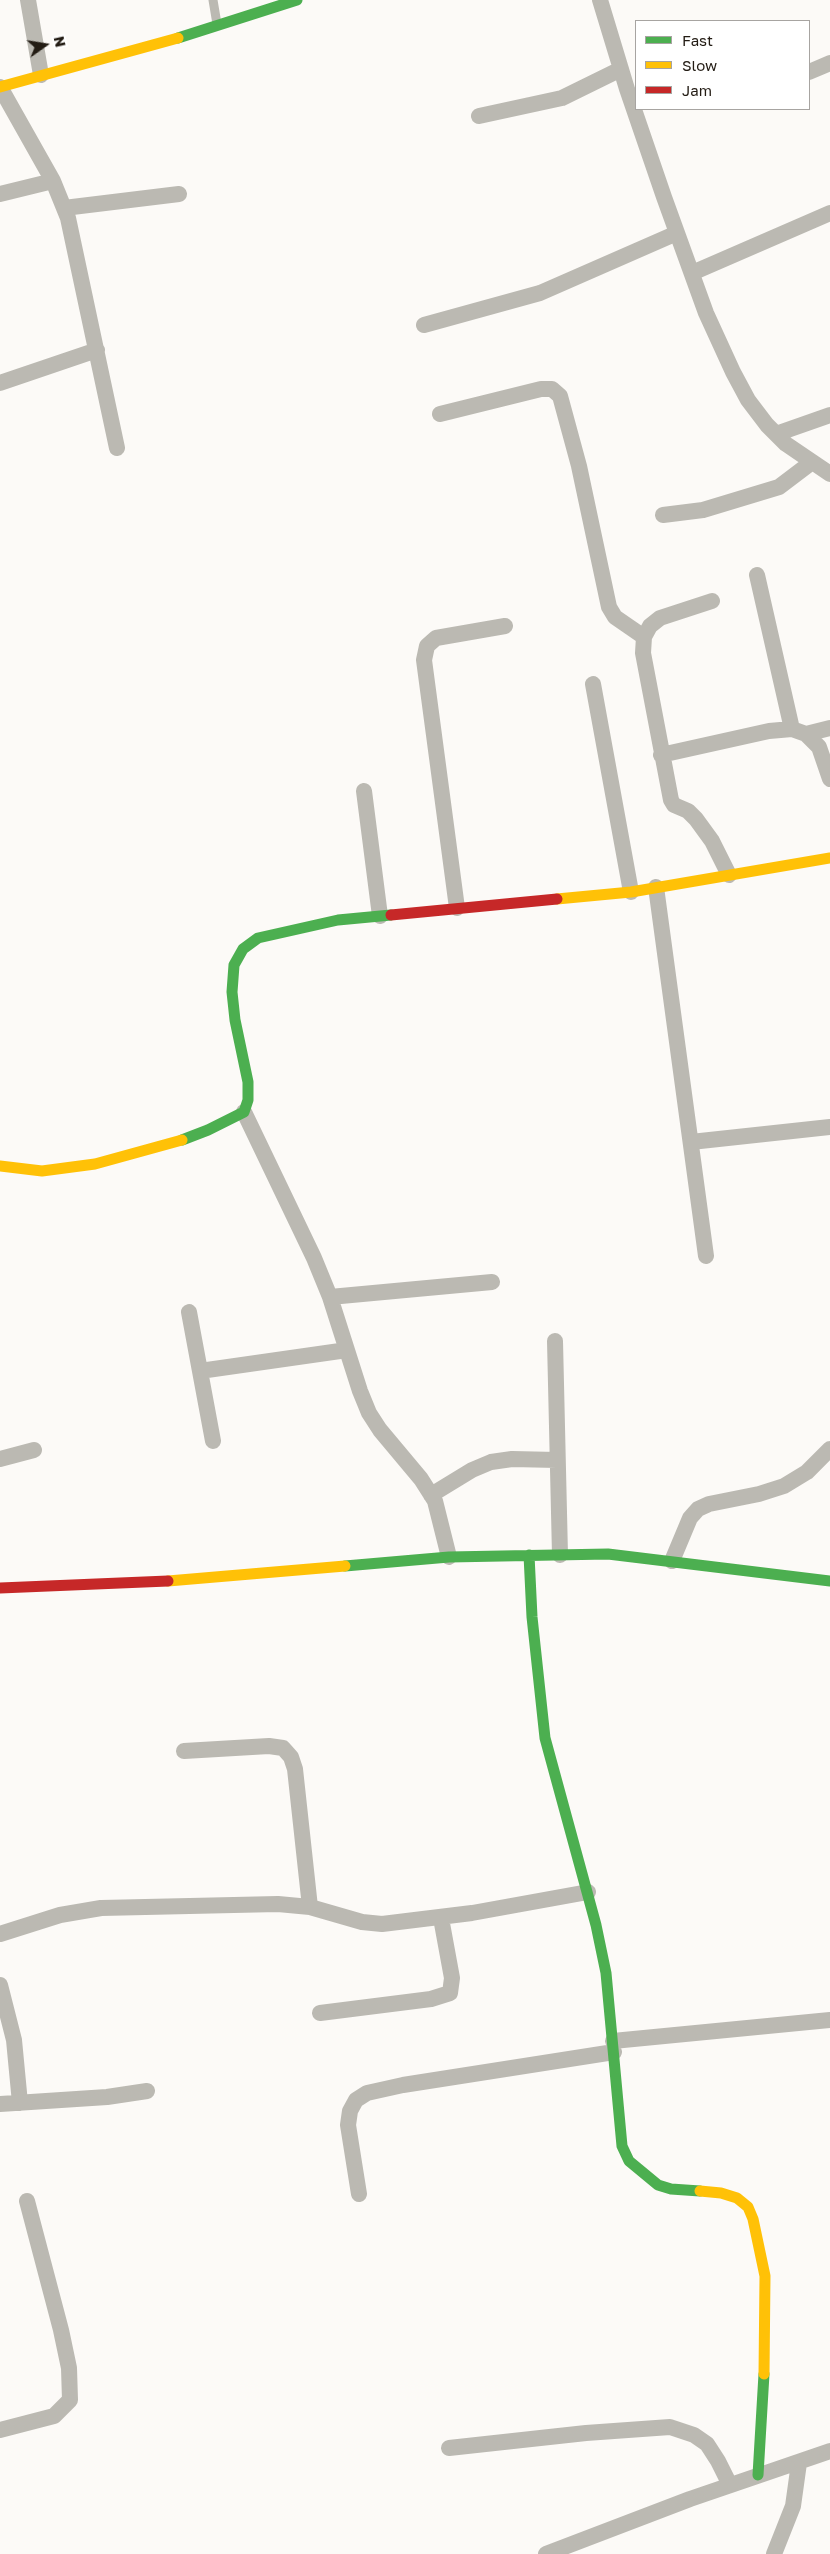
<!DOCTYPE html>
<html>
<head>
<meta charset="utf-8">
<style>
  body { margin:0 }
  #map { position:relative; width:830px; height:2554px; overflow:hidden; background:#fcfaf7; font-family:"Golos Text",sans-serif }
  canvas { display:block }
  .legend { position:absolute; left:635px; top:20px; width:175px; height:90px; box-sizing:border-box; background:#fff; border:1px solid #a7a4a1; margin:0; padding:6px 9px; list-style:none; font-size:15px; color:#231c14 }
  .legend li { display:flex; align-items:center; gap:10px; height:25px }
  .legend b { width:25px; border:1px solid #a7a4a1 }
  .north { position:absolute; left:20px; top:20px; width:50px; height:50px; -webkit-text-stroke:4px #fff; paint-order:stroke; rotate:77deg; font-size:14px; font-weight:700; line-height:20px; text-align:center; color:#231c14 }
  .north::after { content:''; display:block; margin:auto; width:18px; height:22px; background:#231c14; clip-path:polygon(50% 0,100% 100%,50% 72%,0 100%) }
</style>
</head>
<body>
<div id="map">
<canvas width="830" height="2554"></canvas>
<ul class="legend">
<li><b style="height:6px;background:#4caf50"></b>Fast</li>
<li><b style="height:6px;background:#ffc107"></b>Slow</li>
<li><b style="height:6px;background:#c62828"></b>Jam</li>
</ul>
<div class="north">N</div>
</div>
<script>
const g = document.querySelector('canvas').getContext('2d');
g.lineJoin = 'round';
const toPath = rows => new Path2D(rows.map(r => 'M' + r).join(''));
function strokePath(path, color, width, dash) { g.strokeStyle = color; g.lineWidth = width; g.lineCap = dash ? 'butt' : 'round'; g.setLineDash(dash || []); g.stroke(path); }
strokePath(toPath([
  [213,0,217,24]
]), '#bbb9b2', 9);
strokePath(toPath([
  [28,0,41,75],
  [600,0,627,89,664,197,706,313,733,372,748,400,767,425,786,444,830,474],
  [809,72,830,63],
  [0,87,53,181,68,218,117,448],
  [479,116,562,98,621,69],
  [0,194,53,181],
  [64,208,179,194],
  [692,273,830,213],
  [424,325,540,293,677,233],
  [0,383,97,350],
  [440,414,541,389,552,389,560,396,579,466,609,607,615,617,644,637],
  [776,434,830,415],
  [663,515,703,510,779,487,812,462],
  [757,575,792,729],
  [712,601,660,618,650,626,644,637,643,653,671,800,674,805,688,811,696,819,712,841,729,875],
  [593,684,631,892],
  [806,734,830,728],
  [661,755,769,731,792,729,806,734,819,747,830,779],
  [364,791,380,916],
  [656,887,706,1256],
  [457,908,424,660,427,646,436,638,505,626],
  [244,1112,314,1258,330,1297,360,1391,369,1413,380,1430,421,1479,435,1501,449,1557],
  [691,1142,830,1127],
  [330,1297,492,1282],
  [189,1312,213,1441],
  [555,1341,560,1555],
  [200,1371,347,1350],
  [0,1459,34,1450],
  [431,1495,472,1470,491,1462,512,1459,557,1460],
  [672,1561,690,1518,698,1509,709,1504,759,1494,784,1486,807,1472,830,1449],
  [184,1751,269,1746,283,1748,291,1757,295,1769,310,1907],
  [0,1934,60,1915,101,1908,278,1904,310,1907,362,1922,382,1924,472,1913,588,1892],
  [0,1985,14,2040,20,2103],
  [320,2013,431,1999,450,1993,452,1978,441,1918],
  [613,2041,830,2020],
  [0,2104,107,2097,147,2091],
  [359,2194,348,2125,350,2111,356,2100,367,2093,403,2085,614,2052],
  [0,2430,54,2416,70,2400,69,2368,61,2330,27,2201],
  [449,2448,586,2433,670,2427,694,2435,707,2444,718,2461,730,2485],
  [546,2554,690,2499,830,2451],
  [774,2554,793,2506,799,2463]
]), '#bbb9b2', 16);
strokePath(toPath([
  [178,38,297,0],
  [182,1140,208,1130,244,1112,248,1100,248,1082,235,1020,232,992,234,965,243,949,258,938,338,920,391,915],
  [529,1555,532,1617,545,1738,596,1925,606,1973,622,2146,629,2161,658,2185,671,2189,700,2191],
  [345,1566,449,1557,608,1554,830,1581],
  [758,2475,764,2374]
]), '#4caf50', 11);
strokePath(toPath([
  [0,87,178,38],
  [557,899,631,892,830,858],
  [0,1166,42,1171,95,1164,182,1140],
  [168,1581,345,1566],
  [700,2191,721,2193,737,2198,748,2207,753,2219,765,2276,764,2374]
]), '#ffc107', 11);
strokePath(toPath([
  [391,915,557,899],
  [0,1588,168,1581]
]), '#c62828', 11);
</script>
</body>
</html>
